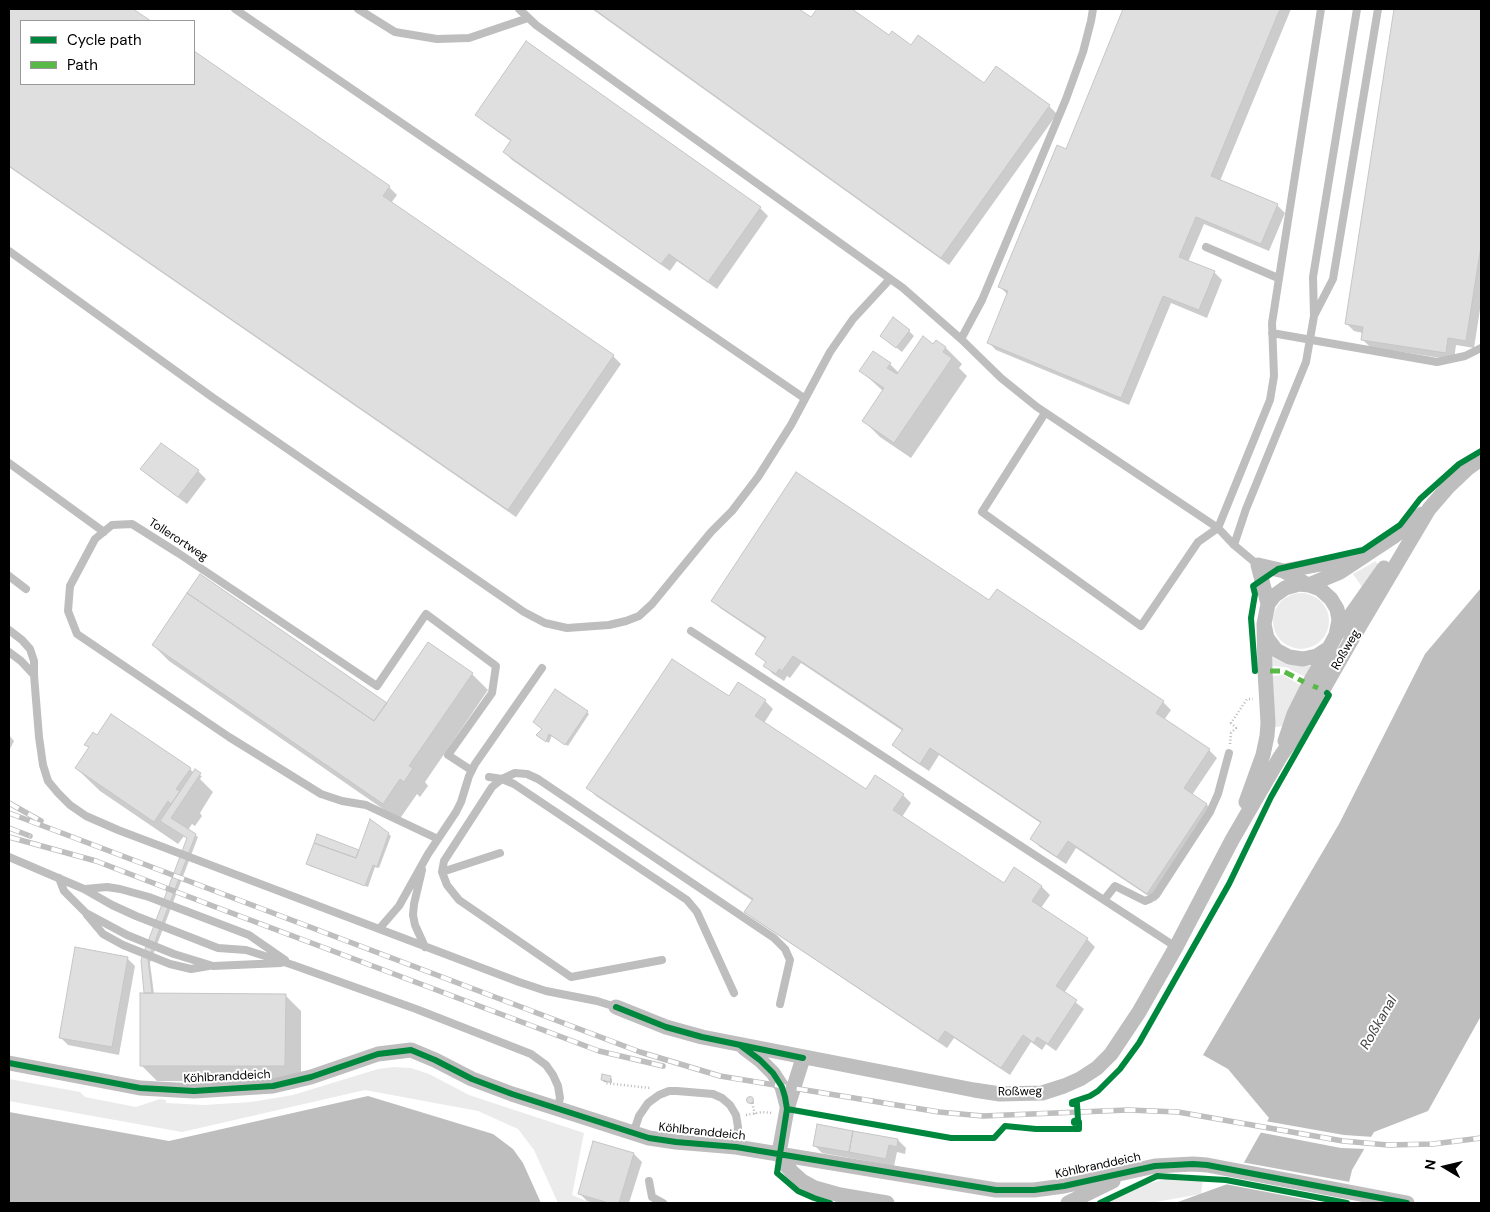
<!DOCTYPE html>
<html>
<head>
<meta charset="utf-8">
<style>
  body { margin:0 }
  #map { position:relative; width:1490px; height:1212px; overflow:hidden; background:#fff; font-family:"DM Sans",sans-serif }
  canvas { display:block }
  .frame { position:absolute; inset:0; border:10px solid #000; pointer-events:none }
  .legend { position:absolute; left:20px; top:20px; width:175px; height:65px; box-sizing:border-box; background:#fff; border:1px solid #999; margin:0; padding:6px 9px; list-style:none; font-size:15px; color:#000 }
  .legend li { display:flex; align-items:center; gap:10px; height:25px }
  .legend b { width:25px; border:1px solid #999 }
  .north { position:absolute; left:1420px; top:1142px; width:50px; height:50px; -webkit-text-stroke:4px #fff; paint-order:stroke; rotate:279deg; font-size:14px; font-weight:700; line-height:20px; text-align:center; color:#000 }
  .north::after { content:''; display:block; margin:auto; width:18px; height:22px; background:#000; clip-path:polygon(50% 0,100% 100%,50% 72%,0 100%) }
</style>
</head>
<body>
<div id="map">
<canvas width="1490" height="1212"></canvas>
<div class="frame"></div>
<ul class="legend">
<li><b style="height:6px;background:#00873e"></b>Cycle path</li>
<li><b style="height:6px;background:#58b947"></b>Path</li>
</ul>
<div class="north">N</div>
</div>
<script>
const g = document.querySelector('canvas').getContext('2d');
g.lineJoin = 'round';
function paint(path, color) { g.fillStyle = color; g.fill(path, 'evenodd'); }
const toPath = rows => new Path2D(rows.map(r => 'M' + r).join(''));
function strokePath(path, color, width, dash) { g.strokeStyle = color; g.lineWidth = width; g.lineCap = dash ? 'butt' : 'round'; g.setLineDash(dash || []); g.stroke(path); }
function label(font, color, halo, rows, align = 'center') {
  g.font = font + ' "DM Sans",sans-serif'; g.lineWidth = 4; g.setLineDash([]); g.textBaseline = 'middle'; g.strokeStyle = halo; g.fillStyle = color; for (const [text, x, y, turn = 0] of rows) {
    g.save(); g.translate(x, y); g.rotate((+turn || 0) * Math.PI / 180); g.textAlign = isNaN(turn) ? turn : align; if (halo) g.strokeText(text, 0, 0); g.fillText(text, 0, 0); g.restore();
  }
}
paint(toPath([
  [1376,561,1378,565,1362,587,1353,574],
  '1273 621a28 28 0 1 1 56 0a28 28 0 1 1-56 0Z',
  [1272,657,1288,665,1313,666,1307,678,1286,667,1270,666],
  [1283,675,1302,686,1283,726,1276,727,1274,726,1270,676],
  [394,1067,411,1068,429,1074,469,1095,584,1133,572,1195,591,1203,558,1203,534,1150,518,1129,478,1111,365,1090,182,1132,9,1101,9,1079,80,1092,85,1097,136,1107,160,1099,166,1100,166,1103,204,1105,251,1102,293,1095,378,1069],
  [1188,1177,1203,1180,1201,1194,1150,1203,1100,1203,1143,1185,1170,1178]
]), '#ebebeb');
paint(toPath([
  [1481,588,1481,1016,1428,1111,1374,1132,1352,1170,1344,1203,1175,1203,1233,1182,1269,1118,1228,1069,1203,1055,1339,824,1425,654],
  [368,1096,493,1134,513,1149,523,1163,541,1203,9,1203,9,1112,169,1141]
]), '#bebebe');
paint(toPath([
  [1265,1121,1344,1135,1374,1137,1367,1149,1341,1148,1258,1132],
  [1241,1162,1350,1182,1346,1203,1324,1203,1225,1184,1226,1182,1231,1180]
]), '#fff');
paint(toPath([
  [9,9,131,9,149,21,21,21,21,84,194,84,194,52,389,187,397,195,391,203,613,356,621,364,516,517,9,167],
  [592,9,797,9,811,19,819,9,850,9,889,37,984,85,996,68,1049,106,1057,114,949,265],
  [1125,9,1291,9,1220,181,1277,205,1285,213,1269,251,1204,224,1188,262,1214,272,1222,280,1207,318,1171,303,1129,405,996,350,988,342,1008,295,1000,287,1067,151],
  [1395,9,1481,9,1481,303,1474,348,1456,345,1454,360,1370,347,1362,339,1363,333,1354,331,1346,323],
  [476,114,760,208,768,216,717,289,677,261,670,271,512,160,504,152,512,142,484,122],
  [909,331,914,336,902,352,881,336],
  [936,342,946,348,962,364,959,368,967,376,911,458,880,437,864,421,884,392,861,371,890,364,899,373,934,346],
  [161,444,198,471,206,479,187,504,150,477,142,469],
  [712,600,990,602,1163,702,1171,710,1164,720,1209,750,1217,758,1192,795,1206,804,1214,812,1156,901,1076,848,1066,864,1040,847,1032,839,1042,824,939,755,929,771,902,753,894,745,903,731,801,663,790,678,787,676,784,681,773,674,765,666,767,663,756,654,766,639,720,608],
  [153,645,387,704,472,674,488,690,425,782,428,786,420,797,417,794,399,820,169,661],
  [729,698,765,701,773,709,764,723,867,791,903,795,911,803,902,817,1004,885,1015,869,1042,887,1050,895,1041,908,1087,939,1095,947,1064,993,1084,1009,1056,1051,1046,1044,1042,1050,1031,1042,1010,1075,954,1038,947,1048,754,919,746,912,753,901,596,796,588,788],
  [587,712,589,714,568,746,552,735,549,743,540,737],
  [9,735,14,741,9,751],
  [86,744,190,769,194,773,202,776,200,779,213,792,200,813,202,816,195,826,192,824,188,830,198,837,150,963,154,994,285,995,301,1011,301,1082,157,1081,141,1065,146,994,142,960,188,838,184,836,178,844,100,791,76,768,90,748],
  [388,834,391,836,379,868,375,867,368,887,310,866,307,864,360,851],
  [127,958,135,966,119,1055,68,1045,60,1037],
  [610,1077,612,1079,612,1083,604,1082,602,1080],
  [750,1098,754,1101,754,1104,749,1101],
  [818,1126,898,1140,906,1148,905,1154,897,1152,894,1166,822,1153,814,1145],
  [634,1154,642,1162,629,1203,593,1203,587,1201,579,1193]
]), '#0003');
const building = toPath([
  [9,9,133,9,151,21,21,21,21,84,194,84,194,51,390,186,383,196,614,355,508,510,9,166,9,9],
  [594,9,799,9,811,17,817,9,852,9,889,35,892,31,911,45,918,35,984,83,996,66,1050,105,941,258,594,9],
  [1123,9,1280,9,1211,176,1278,204,1261,244,1196,217,1179,257,1215,271,1199,310,1163,296,1121,398,987,343,1008,291,998,287,1057,145,1066,149,1123,9],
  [1394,9,1481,9,1481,246,1466,341,1448,338,1446,353,1361,340,1363,327,1345,324,1394,9],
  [526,41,761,207,708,282,669,254,661,264,503,152,511,140,475,115,526,41],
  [893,317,910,330,896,348,880,336,893,317],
  [923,336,933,344,936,340,946,347,943,352,952,358,894,443,862,421,884,388,859,371,873,351,891,363,887,368,897,374,923,336],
  [161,443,199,470,178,497,140,469,161,443],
  [796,472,989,600,997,589,1164,701,1156,713,1210,749,1184,788,1207,804,1147,894,1068,841,1057,857,1030,839,1041,822,930,748,920,764,892,745,903,729,793,656,782,671,779,669,776,674,763,666,766,662,755,654,766,637,711,601,796,472],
  [200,574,387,703,374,721,187,593,200,574],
  [187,593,374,721,428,642,473,673,409,766,413,768,404,782,400,779,383,804,152,645,187,593],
  [672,659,729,696,738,682,766,700,755,716,866,789,875,775,904,794,893,810,1004,883,1014,867,1042,886,1032,901,1088,938,1056,986,1077,1000,1048,1044,1037,1037,1034,1043,1023,1035,1001,1068,945,1031,938,1041,744,912,753,899,586,788,672,659],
  [555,689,588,711,565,745,549,734,546,742,536,735,542,729,533,722,555,689],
  [111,714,191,768,176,789,180,791,171,804,168,801,154,822,75,768,89,747,84,745,93,732,97,735,111,714],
  [195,769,201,773,171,818,196,834,148,960,152,993,144,993,141,960,187,838,160,821,195,769],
  [370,819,389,833,377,867,373,865,365,886,306,864,314,843,356,858,370,819],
  [317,834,359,850,356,858,314,843,317,834],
  [75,947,128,957,112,1047,59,1038,75,947],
  [140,993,286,994,285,1066,140,1066,140,993],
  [602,1074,611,1076,610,1082,601,1080,602,1074],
  '746.5 1100a3.5 3.5 0 1 1 7 0a3.5 3.5 0 1 1-7 0Z',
  [817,1124,853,1131,849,1152,813,1146,817,1124],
  [853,1131,898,1139,897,1147,889,1145,886,1159,849,1152,853,1131],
  [593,1141,634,1153,619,1203,609,1203,578,1194,593,1141]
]);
paint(building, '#dfdfdf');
strokePath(building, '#c6c6c6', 1);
strokePath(toPath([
  [1230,744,1231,733,1236,728,1231,723,1247,699,1253,699],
  [605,1081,605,1083,650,1088],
  [752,1103,755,1114],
  [746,1115,762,1112,772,1113]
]), '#b9b9b9', 2.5, [1, 2.5]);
strokePath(toPath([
  [235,9,804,398],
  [358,9,395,32,437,39,469,38,528,18],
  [519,9,536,25,903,288,961,339,1001,378,1037,407,1218,528,1234,545,1258,565],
  [1206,247,1278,278],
  [9,251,212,397,524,612,545,623,567,628,609,625,626,621,639,616,652,604,711,532,732,511,758,477,791,425,830,352,853,319,890,279],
  [1315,314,1333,279,1378,9],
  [1272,333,1437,362,1465,356,1481,348],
  [961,339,982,300,1066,99,1083,52,1091,21,1093,9],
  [1045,413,982,512,1141,626,1198,542,1218,528,1270,400,1274,376,1272,323,1321,9],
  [9,463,104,532],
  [1234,545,1246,509,1306,362,1314,316,1313,277,1357,9],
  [9,576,26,589],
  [9,630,22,640,30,649,34,661,34,675,39,737,43,765,48,781,58,793,70,805,86,816,118,830,519,982,546,991,597,1001,616,1007],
  [691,631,1176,947],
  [9,652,21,661,34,675],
  [489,777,502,779,514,784,687,900,697,912,734,993],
  [438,839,366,805,342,801,321,794,229,737,77,634,68,611,70,586,95,539,112,525,132,524,178,553,377,686,426,614,496,666,492,693,448,755,471,770],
  [9,857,84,889,112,905,136,916,218,948,246,950,293,965,416,1009,531,1054,546,1065,553,1075,558,1086,560,1098,557,1109],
  [422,870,414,904,413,915,415,925,425,947],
  [442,872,500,853],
  [59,878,64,891,86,913,127,935,174,954,213,966,281,963],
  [85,889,107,887,120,889,149,897,249,935,285,960],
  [1104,900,1115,886,1145,901,1150,899,1156,895,1210,812,1218,794,1229,753],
  [87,915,103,934,123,945,170,964,191,969,209,966],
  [379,929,399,906,428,854,456,812,461,802,469,776,475,764,542,668],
  [662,960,571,977,459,900,447,885,442,872,444,861,492,787,502,779,515,773,527,774,538,779,774,938,785,949,790,960,780,1004],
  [633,1134,639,1116,648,1103,659,1095,669,1091,677,1091,713,1094,722,1098,730,1105,736,1115,738,1127,736,1147],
  [649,1181,652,1197,663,1203]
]), '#bebebe', 8);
strokePath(toPath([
  [1284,571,1358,557],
  [1309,585,1340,572,1393,537,1422,514],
  [1268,604,1258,565,1284,571,1306,584],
  [1338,633,1384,568],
  [1285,741,1294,714,1309,684,1329,649],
  [1246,802,1263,755,1267,736,1268,723,1265,671,1264,624,1268,604,1274,596,1285,588,1299,584,1309,585,1320,589,1331,599,1337,609,1339,620,1336,635,1329,648,1317,656,1303,659,1289,657,1276,650,1267,638,1264,624],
  [616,1007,666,1027,702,1037,974,1090,1000,1094,1042,1093,1064,1086,1080,1079,1097,1068,1111,1054,1139,1012,1176,947,1232,840,1280,757,1305,721,1349,644,1429,509,1448,487,1467,469,1481,459],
  [744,1048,760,1060,773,1073,782,1087,787,1106],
  [9,1063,140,1088,194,1091,273,1086,311,1077,378,1054,411,1050,435,1060,472,1079,512,1094,649,1138,676,1142,736,1147,996,1190,1034,1190,1064,1186,1155,1166,1193,1164,1207,1165,1407,1203],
  [779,1153,784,1163,792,1172,802,1181,815,1188,840,1195,887,1203],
  [779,1153,787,1109,803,1058],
  [1068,1203,1113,1181]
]), '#bebebe', 15);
const rail = toPath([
  [9,803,41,821],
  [9,813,640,1052,720,1076,939,1112,983,1116,1128,1110,1178,1112,1343,1141,1388,1145,1433,1144,1481,1138],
  [9,828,30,836],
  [9,837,96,861,213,906,599,1051,663,1066]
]);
strokePath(rail, '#bebebe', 5.5);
strokePath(rail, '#fff', 4, [11]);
strokePath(toPath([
  [1270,671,1283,671,1304,682],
  [1313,686,1318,688]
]), '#58b947', 5, [10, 5]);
strokePath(toPath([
  [1255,671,1251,618,1255,594,1253,586,1278,569,1363,550,1400,525,1420,499,1459,464,1481,451],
  [616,1007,666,1027,702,1037,803,1058],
  [740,1045,760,1060,773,1073,782,1087,785,1097,787,1109,777,1173,798,1191,814,1198,830,1203],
  [9,1063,140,1088,194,1091,273,1086,311,1077,378,1054,411,1050,435,1060,472,1079,512,1094,649,1138,676,1142,736,1147,996,1190,1034,1190,1064,1186,1155,1166,1193,1164,1207,1165,1407,1203],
  [787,1109,951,1138,994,1138,1005,1126,1036,1129,1079,1129,1079,1122,1074,1123,1074,1121,1078,1120,1077,1104,1072,1104,1072,1102,1090,1096,1098,1091,1120,1069,1139,1043,1229,884,1271,797,1329,695,1327,693],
  [1100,1203,1157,1176,1226,1180,1347,1203]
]), '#00873e', 6);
label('12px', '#000', '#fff', [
  ["Tollerortweg",178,540,33],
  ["Roßweg",1346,650,-60],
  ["Köhlbranddeich",227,1077,-3],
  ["Roßweg",1020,1092,-1],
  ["Köhlbranddeich",702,1132,6],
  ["Köhlbranddeich",1098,1166,-12]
]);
label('italic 14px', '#434343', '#fff', [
  ["Roßkanal",1379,1023,-60]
]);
</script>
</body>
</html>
